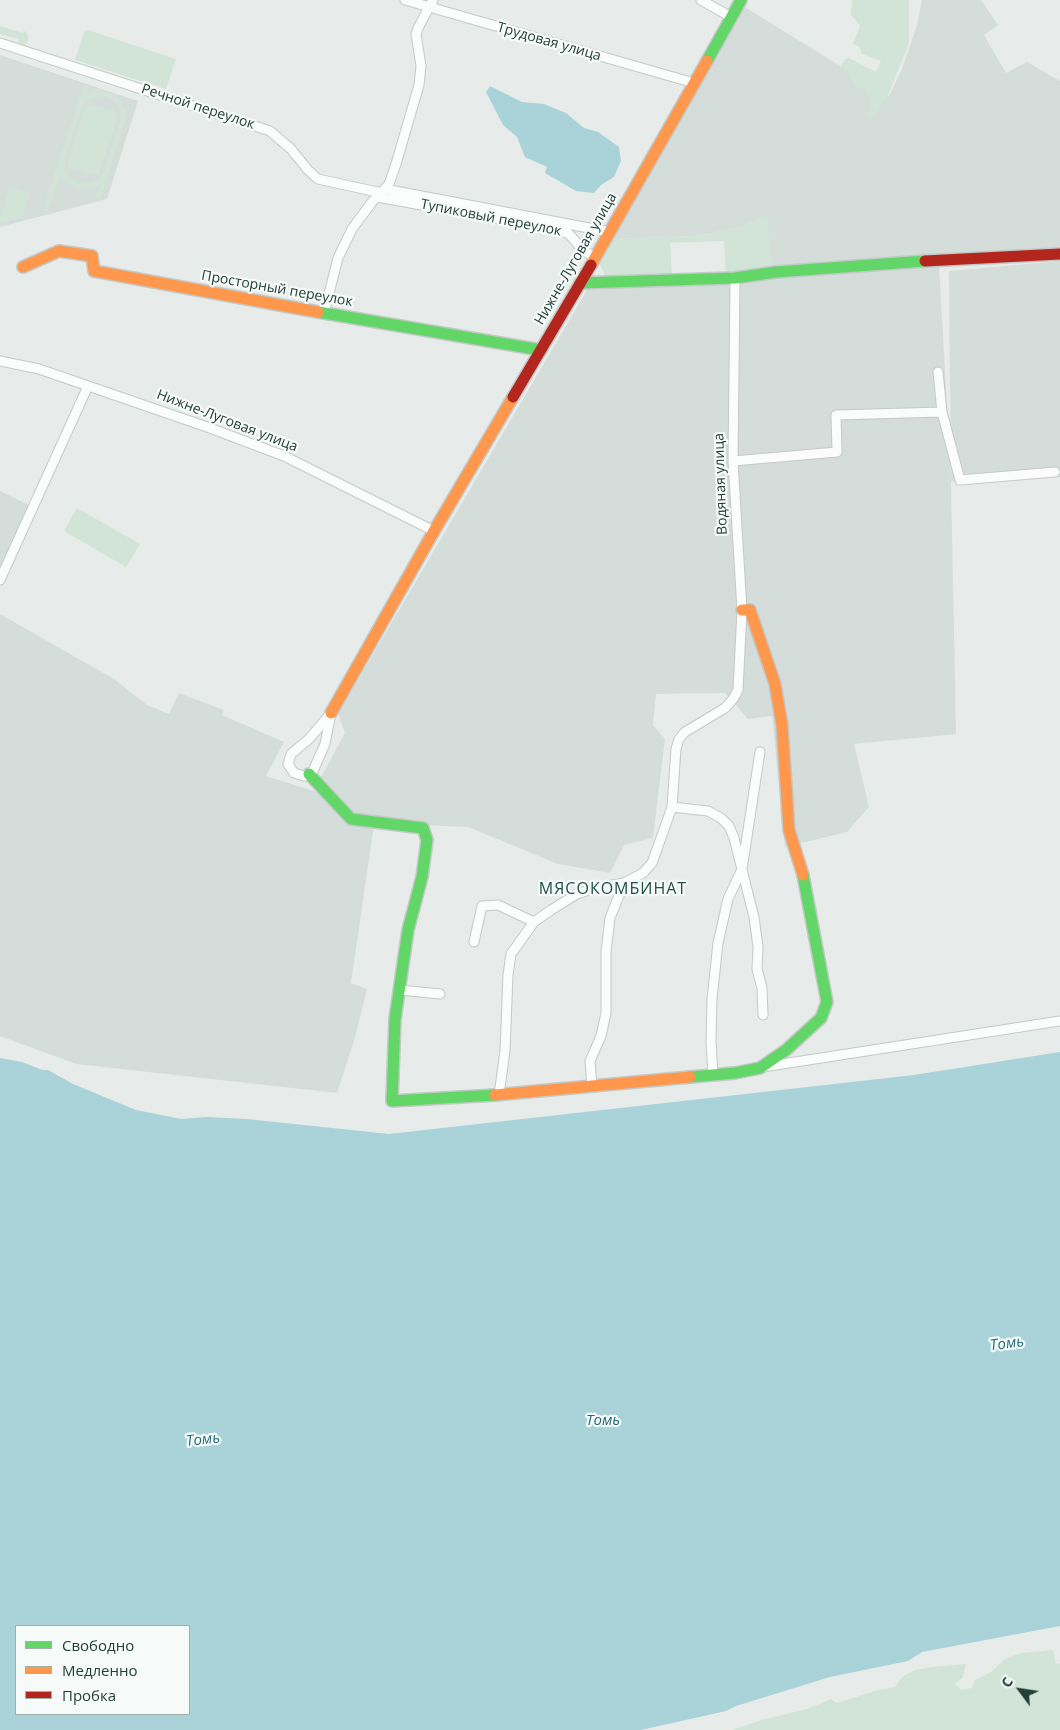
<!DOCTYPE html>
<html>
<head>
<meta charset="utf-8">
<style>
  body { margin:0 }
  #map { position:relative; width:1060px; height:1730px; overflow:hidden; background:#e7ecea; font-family:"Open Sans",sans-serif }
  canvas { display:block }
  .legend { position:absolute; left:15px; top:1625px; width:175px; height:90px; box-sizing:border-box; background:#f6faf8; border:1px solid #a2afab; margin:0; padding:6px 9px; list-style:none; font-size:15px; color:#243f38 }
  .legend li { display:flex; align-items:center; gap:10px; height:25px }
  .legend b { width:25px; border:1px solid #a2afab }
  .north { position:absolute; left:995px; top:1665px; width:50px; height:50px; -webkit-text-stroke:4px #f6faf8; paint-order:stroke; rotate:301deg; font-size:14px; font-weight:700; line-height:20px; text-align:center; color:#243f38 }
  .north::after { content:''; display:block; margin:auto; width:18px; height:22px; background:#243f38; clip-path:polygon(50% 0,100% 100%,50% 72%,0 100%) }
</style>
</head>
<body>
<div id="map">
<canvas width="1060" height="1730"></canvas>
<ul class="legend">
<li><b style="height:6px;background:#63d668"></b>Свободно</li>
<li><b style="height:6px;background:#ff974d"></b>Медленно</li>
<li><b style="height:6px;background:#b3261e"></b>Пробка</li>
</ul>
<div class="north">С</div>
</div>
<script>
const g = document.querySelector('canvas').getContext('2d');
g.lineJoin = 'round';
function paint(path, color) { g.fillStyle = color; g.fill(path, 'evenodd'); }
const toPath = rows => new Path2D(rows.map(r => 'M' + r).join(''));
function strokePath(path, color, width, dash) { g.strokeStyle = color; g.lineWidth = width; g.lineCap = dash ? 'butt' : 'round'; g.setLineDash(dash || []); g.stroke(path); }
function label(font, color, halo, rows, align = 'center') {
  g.font = font + ' "Open Sans",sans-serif'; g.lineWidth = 4.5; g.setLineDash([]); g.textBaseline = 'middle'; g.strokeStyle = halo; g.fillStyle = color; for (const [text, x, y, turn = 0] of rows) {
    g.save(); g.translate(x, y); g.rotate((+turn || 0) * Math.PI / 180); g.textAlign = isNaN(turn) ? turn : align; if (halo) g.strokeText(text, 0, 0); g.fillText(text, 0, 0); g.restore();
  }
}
paint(toPath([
  [922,0,981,0,998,25,984,35,1006,73,1027,62,1060,81,1060,249,772,267,766,216,739,227,697,236,610,239,743,6,889,96,902,69,917,25],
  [0,55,138,101,107,199,0,227],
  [1060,261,1060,477,951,481,956,734,854,744,869,807,847,832,785,847,772,716,748,719,725,693,656,694,653,725,665,739,653,838,624,845,610,873,558,864,468,827,422,825,353,815,320,779,345,733,338,714,587,290,735,282,939,264,951,478,949,271],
  [0,491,29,505,0,570],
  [0,614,114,679,147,705,169,714,179,693,224,710,222,715,284,742,266,776,320,793,374,825,351,983,367,989,354,1041,337,1093,76,1064,0,1036]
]), '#d5ddda');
paint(toPath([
  [852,0,909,0,909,43,887,97,877,112,871,119,869,119,867,115,871,107,871,101,867,93,866,89,856,87,841,65,844,60,849,58,876,72,881,61,862,54,860,47,853,44,860,26,851,15],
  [0,26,23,33,25,31,28,34,28,41,26,44,24,46,17,45,19,39,0,34],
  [88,30,176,59,166,89,75,60,84,32],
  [84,84,89,86,86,94,101,90,117,96,126,109,125,121,100,200,95,198,99,186,90,189,77,188,65,181,61,174,48,211,43,209],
  [100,96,109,98,117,104,120,112,120,121,103,174,92,183,78,183,68,176,64,167,65,159,82,107,89,100],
  [92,104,115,112,117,121,100,171,99,174,94,175,72,170,68,166,68,163,84,109],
  [10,187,30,193,22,218,0,222,0,218],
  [767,215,772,267,726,272,724,241,670,243,672,276,606,278,599,262,610,239,697,236,739,227],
  [77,508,140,544,126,567,64,531],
  [1053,1650,1056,1665,1060,1663,1060,1730,732,1730,761,1720,807,1709,831,1699,837,1703,875,1691,895,1687,902,1677,915,1670,931,1667,966,1664,963,1677,955,1684,961,1690,972,1688,975,1680,991,1672,1005,1659,1021,1653]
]), '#d1e4d7');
paint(toPath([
  [490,86,522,102,544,104,566,113,584,128,598,132,619,147,621,161,614,177,601,185,594,193,576,191,545,173,547,167,525,157,517,137,503,125,486,92],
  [1060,1052,1060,1626,922,1652,908,1661,830,1677,736,1706,726,1711,641,1730,0,1730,0,1058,22,1062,42,1070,48,1070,73,1084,136,1110,181,1119,207,1117,247,1119,389,1134,914,1075],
  [189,1626,189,1714,16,1714,16,1626]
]), '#a9d3d8');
const street = toPath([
  [405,0,694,83],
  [701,0,731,17],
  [0,43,258,127,270,131,291,149,308,170,318,179,382,193],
  [385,189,610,232],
  [377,197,538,226,568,233,584,251,595,257],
  [324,313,338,258,352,229,372,202,389,184,396,164,419,85,421,66,416,34,418,28,433,0],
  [0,361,39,369,210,428,284,456,434,531],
  [942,412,960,480,1055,472],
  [733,461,837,452,836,415,942,412,938,372],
  [0,580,88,386],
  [331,713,325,744,313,771,304,776,294,773,288,764,291,754,309,739,331,713],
  [672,807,708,811,721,818,729,826,734,838,754,917,758,947,757,969,762,988,763,1015],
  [474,942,482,906,498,905,534,922],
  [400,990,440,994],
  [763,1067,1060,1021],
  [713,1075,711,1042,712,999,718,943,728,899,742,869,760,752],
  [592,1087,590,1061,601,1036,606,1013,606,952,610,918,624,883,643,873,652,863,672,807,676,749,679,739,685,732,725,708,733,699,738,690,742,610,733,461,735,278],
  [499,1095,505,1051,508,975,511,954,534,922,551,910,577,894,595,888,624,883]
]);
const fast = toPath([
  [707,61,741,0],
  [580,283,735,278,776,272,925,261],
  [318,312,541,350],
  [309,774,351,819,423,828,427,840,422,877,408,930,395,1019,392,1101,495,1095],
  [690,1077,735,1073,760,1068,786,1050,821,1018,827,1002,803,875]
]);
const slow = toPath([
  [591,265,707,61],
  [23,267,59,251,92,256,94,271,318,312],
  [742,610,750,610,775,684,782,725,789,830,803,875],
  [331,713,434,531,513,397],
  [495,1095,690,1077]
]);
const jam = toPath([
  [925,261,1060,254],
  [513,397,591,265]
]);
strokePath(street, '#c4c9c7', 11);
strokePath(fast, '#c2c9c7', 14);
strokePath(slow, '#c2c9c7', 14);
strokePath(jam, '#c2c9c7', 14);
strokePath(street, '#fbfcfc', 9);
strokePath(fast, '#63d668', 11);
strokePath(slow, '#ff974d', 11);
strokePath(jam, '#b3261e', 11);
label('14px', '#243f38', '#f6faf8', [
  ["Трудовая улица",549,42,16],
  ["Речной переулок",198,107,18],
  ["Тупиковый переулок",491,218,11],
  ["Нижне-Луговая улица",576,259,-60],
  ["Просторный переулок",277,289,10],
  ["Нижне-Луговая улица",227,421,21],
  ["Водяная улица",721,484,-92]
]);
label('italic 15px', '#1f6d7b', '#f6faf8', [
  ["Томь",1007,1344,-7],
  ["Томь",603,1421],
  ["Томь",203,1440,-6]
]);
g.letterSpacing = '1px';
label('16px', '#205145', '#f6faf8', [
  ["МЯСОКОМБИНАТ",613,889]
]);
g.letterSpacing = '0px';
</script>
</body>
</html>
